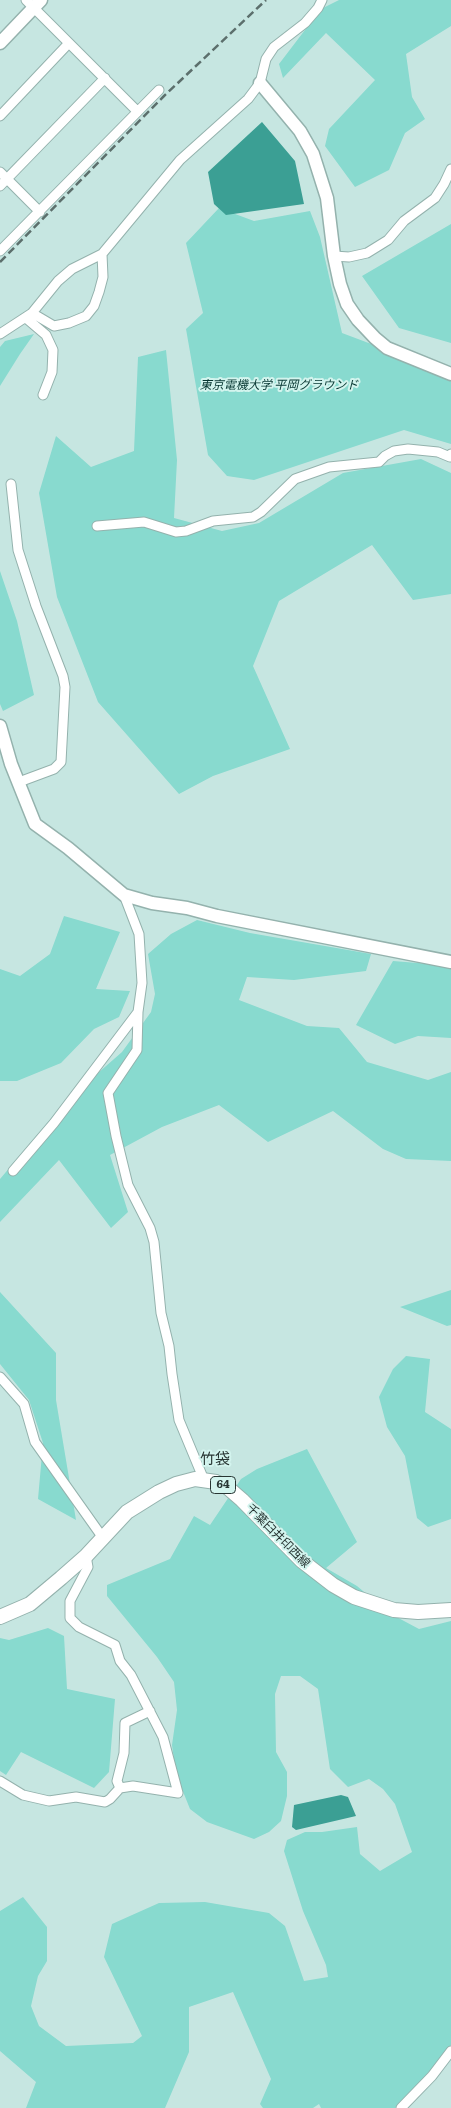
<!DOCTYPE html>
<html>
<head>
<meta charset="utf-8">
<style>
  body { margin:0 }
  canvas { display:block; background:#c6e6e1 }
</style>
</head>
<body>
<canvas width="451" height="2108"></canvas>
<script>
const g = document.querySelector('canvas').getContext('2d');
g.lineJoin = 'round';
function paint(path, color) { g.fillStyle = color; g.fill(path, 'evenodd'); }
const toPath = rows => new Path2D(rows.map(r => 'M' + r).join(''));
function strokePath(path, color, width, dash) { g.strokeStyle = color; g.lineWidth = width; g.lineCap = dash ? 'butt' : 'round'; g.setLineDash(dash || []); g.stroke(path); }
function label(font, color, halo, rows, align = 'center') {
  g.font = font + ' Literata,"Noto Sans JP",serif'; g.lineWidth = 4; g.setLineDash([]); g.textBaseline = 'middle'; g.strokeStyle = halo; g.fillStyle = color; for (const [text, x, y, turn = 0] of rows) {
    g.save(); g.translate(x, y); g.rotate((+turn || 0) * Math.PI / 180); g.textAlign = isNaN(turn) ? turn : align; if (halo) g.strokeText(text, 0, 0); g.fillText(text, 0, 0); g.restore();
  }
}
paint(toPath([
  [339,0,451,0,451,26,406,54,412,97,425,119,405,133,389,170,355,187,325,146,329,129,375,80,326,33,283,78,279,64,321,9],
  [219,208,254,221,310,211,320,237,342,333,451,374,451,444,404,430,254,480,227,476,208,455,186,329,203,313,186,243],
  [451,224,451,343,399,328,362,276],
  [34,334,20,354,0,386,0,347,5,341],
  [166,350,177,460,174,518,222,531,259,523,343,473,421,459,451,473,451,594,413,600,372,545,279,601,253,666,290,749,213,776,179,794,98,702,57,597,39,493,56,436,91,467,134,451,138,357],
  [0,571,17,621,34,695,3,711,0,704],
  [64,916,120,932,96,989,130,991,119,1017,94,1029,61,1063,17,1081,0,1081,0,969,20,976,50,954],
  [197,920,250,933,371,954,366,971,294,980,247,977,239,1000,307,1026,339,1028,367,1062,428,1080,451,1072,451,1161,406,1159,383,1149,333,1111,268,1142,219,1105,162,1127,110,1155,128,1212,111,1228,59,1160,0,1222,0,1179,65,1102,122,1052,151,1012,155,994,148,954,171,934],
  [393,961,442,965,451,968,451,1038,418,1036,395,1044,356,1025],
  [451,1290,451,1325,447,1326,400,1307],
  [0,1292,56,1353,56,1400,76,1520,38,1499,43,1443,29,1400,0,1364],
  [406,1356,430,1359,425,1412,451,1429,451,1519,428,1527,417,1518,405,1456,387,1427,379,1397,393,1369],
  [307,1449,357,1542,326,1568,357,1586,389,1613,419,1629,451,1621,451,2045,410,2097,395,2108,321,2108,319,2104,313,2108,263,2108,260,2104,271,2079,233,1992,189,2007,189,2052,165,2108,26,2108,36,2082,0,2051,0,1911,23,1897,47,1927,47,1961,38,1976,31,2006,39,2026,66,2046,133,2043,142,2036,104,1957,112,1924,159,1903,205,1902,269,1913,285,1926,304,1981,328,1977,326,1965,303,1911,284,1851,287,1840,305,1832,322,1832,357,1827,360,1854,380,1871,412,1852,395,1804,383,1789,369,1779,348,1787,330,1769,318,1689,300,1676,281,1676,275,1694,276,1752,287,1772,287,1796,281,1821,269,1832,254,1839,207,1822,190,1809,176,1774,172,1745,177,1710,174,1682,157,1657,107,1596,107,1585,170,1559,194,1516,210,1525,241,1479,257,1469],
  [48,1628,64,1636,67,1689,115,1699,109,1772,94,1788,21,1752,6,1775,0,1771,0,1638,9,1640]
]), '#88dacf');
paint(toPath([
  [262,122,295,161,304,204,226,215,214,204,208,172],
  [341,1795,348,1797,356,1816,296,1830,292,1827,294,1805]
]), '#3b9f94');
const street = toPath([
  [26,0,137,111],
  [0,116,69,43],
  [0,172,40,212],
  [0,186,105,78],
  [0,251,159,90],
  [334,256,349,257,367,253,388,240,404,221,435,198,444,184,451,169],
  [32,313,54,326,69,323,86,316,94,306,99,292,103,277,102,254],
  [26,318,46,335,53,350,52,372,43,395],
  [0,334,32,313,58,281,72,269,102,254,180,160,248,99,260,83,266,59,274,47,305,23,318,8,322,0],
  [11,484,18,550,36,606,63,676,65,687,61,762,54,769,19,782],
  [97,526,144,522,176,532,186,531,213,521,253,517,261,512,295,479,329,467,379,462,385,456,394,451,408,449,438,452,450,457,451,454],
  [138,1012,137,1050,108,1093,116,1136,128,1185,150,1228,154,1242,161,1313,169,1346,172,1374,179,1420,204,1480],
  [13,1171,54,1123,138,1012,142,983,139,934,124,895],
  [0,1377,24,1404,35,1442,103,1538],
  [0,1781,23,1795,49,1801,76,1797,105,1802,110,1799,120,1788,133,1786,178,1793,163,1737,131,1675,120,1661,115,1645,79,1627,70,1618,70,1601,88,1567,86,1556],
  [120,1788,117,1781,124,1753,125,1723,150,1711],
  [401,2108,432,2076,451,2051]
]);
const secondary = toPath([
  [0,43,41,0],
  [260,83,300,131,313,154,327,198,334,256,340,284,347,304,358,320,375,338,387,348,451,374],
  [0,726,11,764,35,824,68,848,124,895,152,903,187,908,217,916,451,962]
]);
const primary = toPath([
  [0,1617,30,1604,61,1578,86,1556,127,1512,159,1492,176,1484,195,1479,216,1482,227,1487,242,1500,302,1561,333,1585,354,1597,394,1610,418,1612,451,1610]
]);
strokePath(street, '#94b2ad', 11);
strokePath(secondary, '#94b2ad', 15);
strokePath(primary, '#94b2ad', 16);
strokePath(street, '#fff', 9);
strokePath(secondary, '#fff', 12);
strokePath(primary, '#fff', 14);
strokePath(toPath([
  [0,262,164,96,266,0]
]), '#5c6f6c', 2.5, [8, 4]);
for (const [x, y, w] of [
  [223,1485,25]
]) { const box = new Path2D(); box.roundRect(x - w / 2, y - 8.5, w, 17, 4); g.fillStyle = '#d3f4ee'; g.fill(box); strokePath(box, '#283533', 1); }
label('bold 11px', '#283533', null, [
  ["64",223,1485]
]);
label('italic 12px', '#053530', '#d3f4ee', [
  ["東京電機大学 平岡グラウンド",279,385]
]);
label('12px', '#283533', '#d3f4ee', [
  ["千葉臼井印西線",278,1536,45]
]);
label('15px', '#283533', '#d3f4ee', [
  ["竹袋",215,1460]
]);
</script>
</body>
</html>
